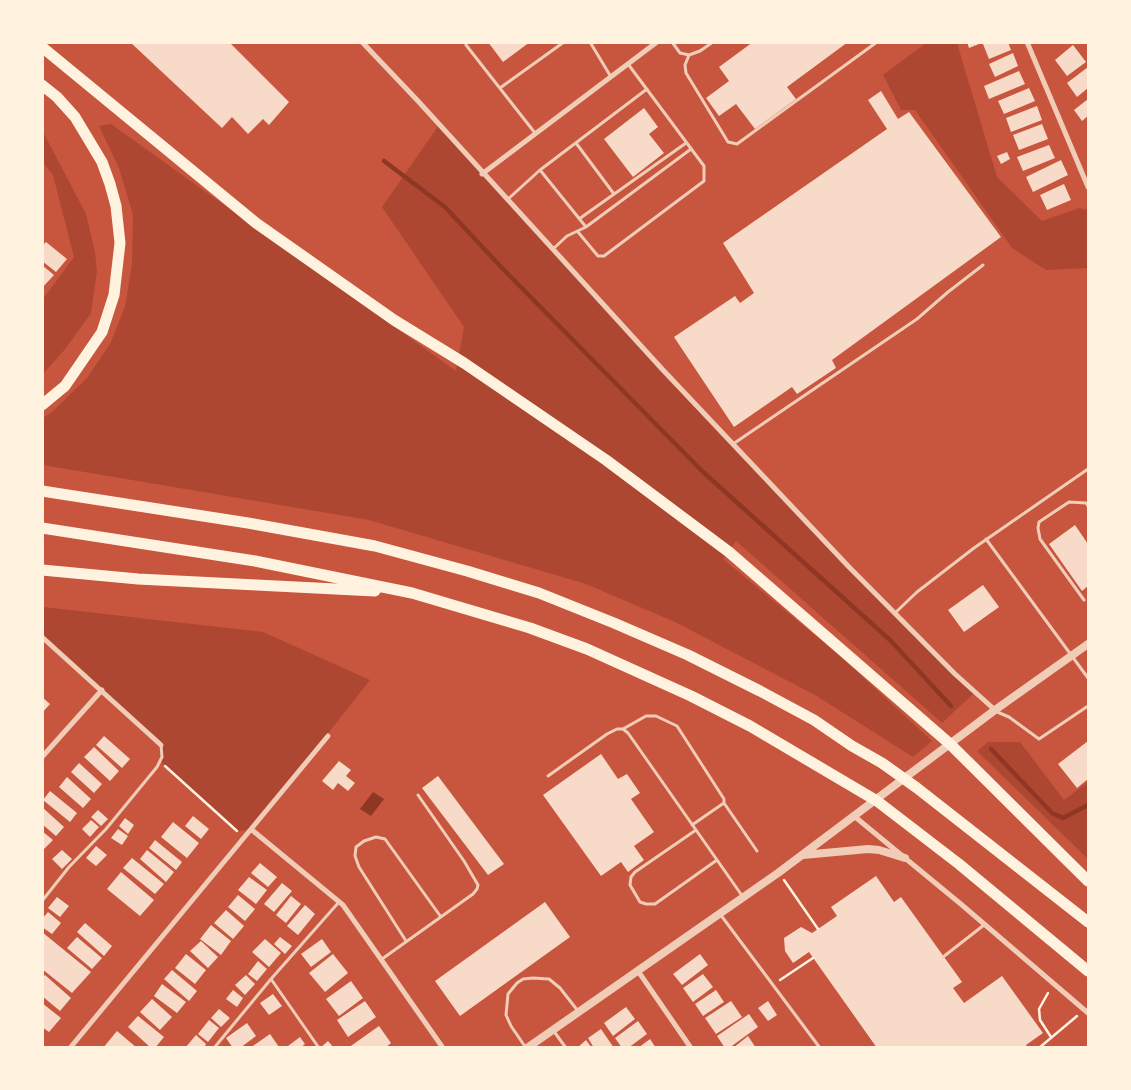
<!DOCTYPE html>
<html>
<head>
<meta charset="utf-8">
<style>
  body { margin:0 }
  #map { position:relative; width:1131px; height:1090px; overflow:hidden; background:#c8553d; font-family:"PT Sans",sans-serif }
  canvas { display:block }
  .frame { position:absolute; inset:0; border:44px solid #fff3e0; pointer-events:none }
</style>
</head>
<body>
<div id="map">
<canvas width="1131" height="1090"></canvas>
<div class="frame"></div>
</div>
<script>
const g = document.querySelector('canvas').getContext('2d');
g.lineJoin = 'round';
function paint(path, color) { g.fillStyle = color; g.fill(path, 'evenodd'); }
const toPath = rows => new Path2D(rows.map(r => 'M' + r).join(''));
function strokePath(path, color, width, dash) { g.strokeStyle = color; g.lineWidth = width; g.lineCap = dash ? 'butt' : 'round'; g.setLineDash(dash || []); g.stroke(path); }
paint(toPath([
  [926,43,957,43,997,177,1042,221,1079,208,1088,210,1088,268,1046,270,1012,248,915,110,901,110,883,75],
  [111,124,456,371,464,327,382,207,439,125,790,505,975,692,942,723,736,541,723,559,840,656,932,741,913,757,815,695,675,622,586,584,369,520,43,465,43,418,52,412,87,378,110,344,125,307,132,264,133,215,119,168,99,126],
  [42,130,86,214,95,252,97,271,91,313,66,348,43,374,43,299,74,257,53,175,43,163],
  [43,607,263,632,370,680,253,829,238,831,166,767,161,761,161,745,43,637],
  [988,742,1020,742,1064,800,1088,782,1088,859,977,751]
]), '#ae4732');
paint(toPath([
  [373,792,384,799,371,816,360,809]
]), '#8f3625');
strokePath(toPath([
  [384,161,445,207,503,269,703,472,890,640,951,706],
  [991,749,1052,813,1063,818,1088,805]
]), '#8f3625', 4.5);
paint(toPath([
  [130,42,229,42,289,102,269,125,263,119,248,134,232,117,222,128],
  [488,42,530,42,503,62],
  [753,42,848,42,787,87,796,99,755,129,736,104,719,116,706,98,729,81,719,67],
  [967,42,978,42,979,44,969,48],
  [986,42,1008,42,1011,50,989,59,983,44],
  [1073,45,1086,62,1067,76,1055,60],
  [1013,53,1018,66,995,77,989,64],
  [1088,67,1088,88,1077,97,1067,83],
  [1019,71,1025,84,989,99,984,86],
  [1029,88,1035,101,1004,114,998,101],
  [881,91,898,119,909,112,1001,237,832,360,836,368,797,394,792,387,734,427,674,337,735,296,740,303,754,293,723,243,887,129,868,100],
  [1088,99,1088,116,1082,121,1074,110],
  [1037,106,1042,120,1011,132,1006,118],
  [644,108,658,127,649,134,664,153,633,177,604,139],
  [1042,124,1048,139,1019,150,1013,135],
  [1049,145,1055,158,1023,171,1017,157],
  [1007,152,1010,159,1001,164,997,156],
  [1061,160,1068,175,1033,192,1026,177],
  [1064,184,1071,200,1047,210,1040,195],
  [46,242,67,259,56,272,42,261,42,246],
  [42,265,54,275,42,288],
  [1075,525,1088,544,1088,586,1082,591,1049,544],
  [983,585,999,607,964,632,948,610],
  [42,697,50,704,42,713],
  [104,736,130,759,122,768,96,745],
  [1088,741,1088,779,1077,788,1058,764],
  [94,747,119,771,110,781,84,757],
  [601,754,618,779,627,774,640,793,631,799,654,832,634,846,644,860,628,872,621,862,601,876,543,795],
  [339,761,351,770,346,776,355,783,348,791,338,783,333,790,322,781],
  [79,763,102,784,94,793,71,772],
  [438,776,504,864,488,875,422,788],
  [67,777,91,799,83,808,59,787],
  [50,791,77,813,70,822,43,800],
  [42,807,64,827,56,836,42,824],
  [98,810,108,819,101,826,91,817],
  [193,816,209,829,201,839,185,826],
  [125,818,134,825,128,834,119,826],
  [91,820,99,827,90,837,82,829],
  [173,822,199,843,187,858,161,837],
  [118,829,128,836,122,845,111,838],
  [42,831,53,840,42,851],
  [155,840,182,862,176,870,149,848],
  [96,846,107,855,96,866,86,858],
  [62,850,72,859,62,869,52,859],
  [147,850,174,872,166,882,140,859],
  [132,858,164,884,155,894,123,868],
  [260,863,277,877,268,887,251,873],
  [121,872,154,900,140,916,107,889],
  [876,876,894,902,901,897,962,982,953,988,964,1003,1002,976,1043,1033,1026,1045,1028,1048,877,1048,809,952,793,963,785,951,784,938,801,927,812,933,818,929,837,916,831,907],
  [249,877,267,890,256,904,238,890],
  [282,883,292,891,274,912,264,904],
  [238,895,255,909,245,921,228,907],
  [291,896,301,904,286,923,276,915],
  [57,897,69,906,60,917,48,908],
  [545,902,570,937,460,1016,435,981],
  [305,905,315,914,298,935,287,926],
  [226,910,244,926,233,939,214,923],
  [48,912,61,923,52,934,42,927,42,919],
  [85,923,112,946,104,956,77,932],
  [211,925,231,941,221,955,200,939],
  [42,932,91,972,72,993,42,969],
  [77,937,102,958,92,969,67,948],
  [280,937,292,946,285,954,274,944],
  [265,939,281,953,269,967,252,952],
  [322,939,331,952,311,967,301,954],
  [201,941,218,957,208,968,190,951],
  [186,954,206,970,195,984,175,968],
  [333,954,348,973,325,992,309,973],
  [700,954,708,965,682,985,673,974],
  [258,961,267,969,257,981,248,974],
  [172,970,197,991,189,1001,164,979],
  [703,974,713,987,693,1002,683,988],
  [45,975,71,998,60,1011,42,996,42,978],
  [246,975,255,984,245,995,235,985],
  [351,981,363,998,339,1016,326,999],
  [162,984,186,1002,177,1013,154,996],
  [233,990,243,998,237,1007,226,999],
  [716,990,724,1002,703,1016,695,1004],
  [273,994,282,1006,269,1015,260,1003],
  [152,999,172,1017,160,1030,140,1012],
  [365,1001,376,1017,348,1037,337,1020],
  [731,1001,742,1017,716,1034,705,1018],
  [768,1001,777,1015,768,1021,758,1008],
  [42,1003,61,1018,49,1032,42,1027],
  [626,1007,635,1019,613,1036,604,1023],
  [219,1009,230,1018,221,1027,211,1018],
  [749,1014,758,1027,729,1048,725,1048,717,1036],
  [138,1016,164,1037,155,1048,151,1048,128,1027],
  [209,1020,219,1028,208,1042,198,1034],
  [638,1021,647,1034,628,1048,622,1048,615,1038],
  [247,1023,256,1036,240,1048,233,1048,226,1038],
  [379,1026,391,1043,385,1048,348,1048],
  [601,1029,614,1048,594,1048,588,1038],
  [117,1031,137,1048,103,1048],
  [270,1034,279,1047,250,1048],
  [196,1035,206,1044,204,1048,185,1048],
  [748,1036,756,1048,733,1048],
  [300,1037,305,1044,300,1048,290,1048,288,1046],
  [650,1039,656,1048,638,1048],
  [586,1040,592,1048,577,1048],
  [328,1041,334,1048,320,1048]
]), '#f7dbc8');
strokePath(toPath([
  [165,766,237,831],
  [784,880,818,929],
  [780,980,813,958],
  [1048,993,1039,1009,1040,1020,1051,1037],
  [1039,1048,1077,1016]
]), '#fff3e0', 2.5);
strokePath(toPath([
  [466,42,466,45,535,133],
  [590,42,611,77],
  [672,42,680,53,689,55,700,51,713,42],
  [689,55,685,65,686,73,728,142,737,144,877,42],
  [500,88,564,42],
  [576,143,614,194],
  [540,170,586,227,567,236,553,249],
  [507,200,540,170,647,89],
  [579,219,686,143],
  [586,227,691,149],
  [578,232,598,256,604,256,704,181,704,166,628,64],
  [733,444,917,319,948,292,983,265],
  [986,539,1088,678],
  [1084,600,1040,539,1038,528,1039,522,1069,502,1086,503,1088,506],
  [895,613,917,592,974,548,1088,469],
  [995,711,1009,717,1039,739,1088,706],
  [623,729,646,716,656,716,677,726,724,799,724,803,721,805,692,825],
  [548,776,607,734,617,729,623,729,628,733,743,897],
  [724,803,757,851],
  [696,830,635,872,631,877,630,885,640,902,646,904,655,904,717,860],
  [42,901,69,867,106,829,157,767,162,757,161,745],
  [720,914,820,1048],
  [406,941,359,867,355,856,356,847,364,841,376,837,385,839,441,917],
  [943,957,984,925],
  [382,959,473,894,477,889,478,885,464,861,418,795],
  [271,979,319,1048],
  [553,1030,566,1048],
  [214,1048,271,979,339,902],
  [526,1048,511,1026,506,1015,508,994,517,983,523,979,533,978,549,979,560,988,578,1011]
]), '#f1ccb7', 3);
strokePath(toPath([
  [362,42,418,101,663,370,849,567,955,674,995,710],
  [1027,42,1088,187],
  [482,174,657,42],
  [42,637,161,745],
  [42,757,102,690],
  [854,816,962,905,1088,1013],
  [252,830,343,905,443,1048],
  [638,971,691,1048],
  [70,1048,328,736]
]), '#f1ccb7', 5);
strokePath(toPath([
  [803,855,868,849,879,850,905,858],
  [527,1048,778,873,995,710,1088,644]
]), '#f1ccb7', 8);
strokePath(toPath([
  [42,47,256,223,394,320,464,363,606,460,729,552,950,744,1088,881],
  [42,85,57,97,75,117,102,162,110,184,116,206,120,243,114,295,102,332,65,386,42,405],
  [42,491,248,523,375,546,467,571,539,593,614,623,688,655,760,691,814,720,852,746,882,763,917,788,1088,922],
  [42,528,255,561,412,593,530,628,587,649,691,696,750,726,877,801,959,864,1088,971],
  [42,570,138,579,375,591]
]), '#fff3e0', 11);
</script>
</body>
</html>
